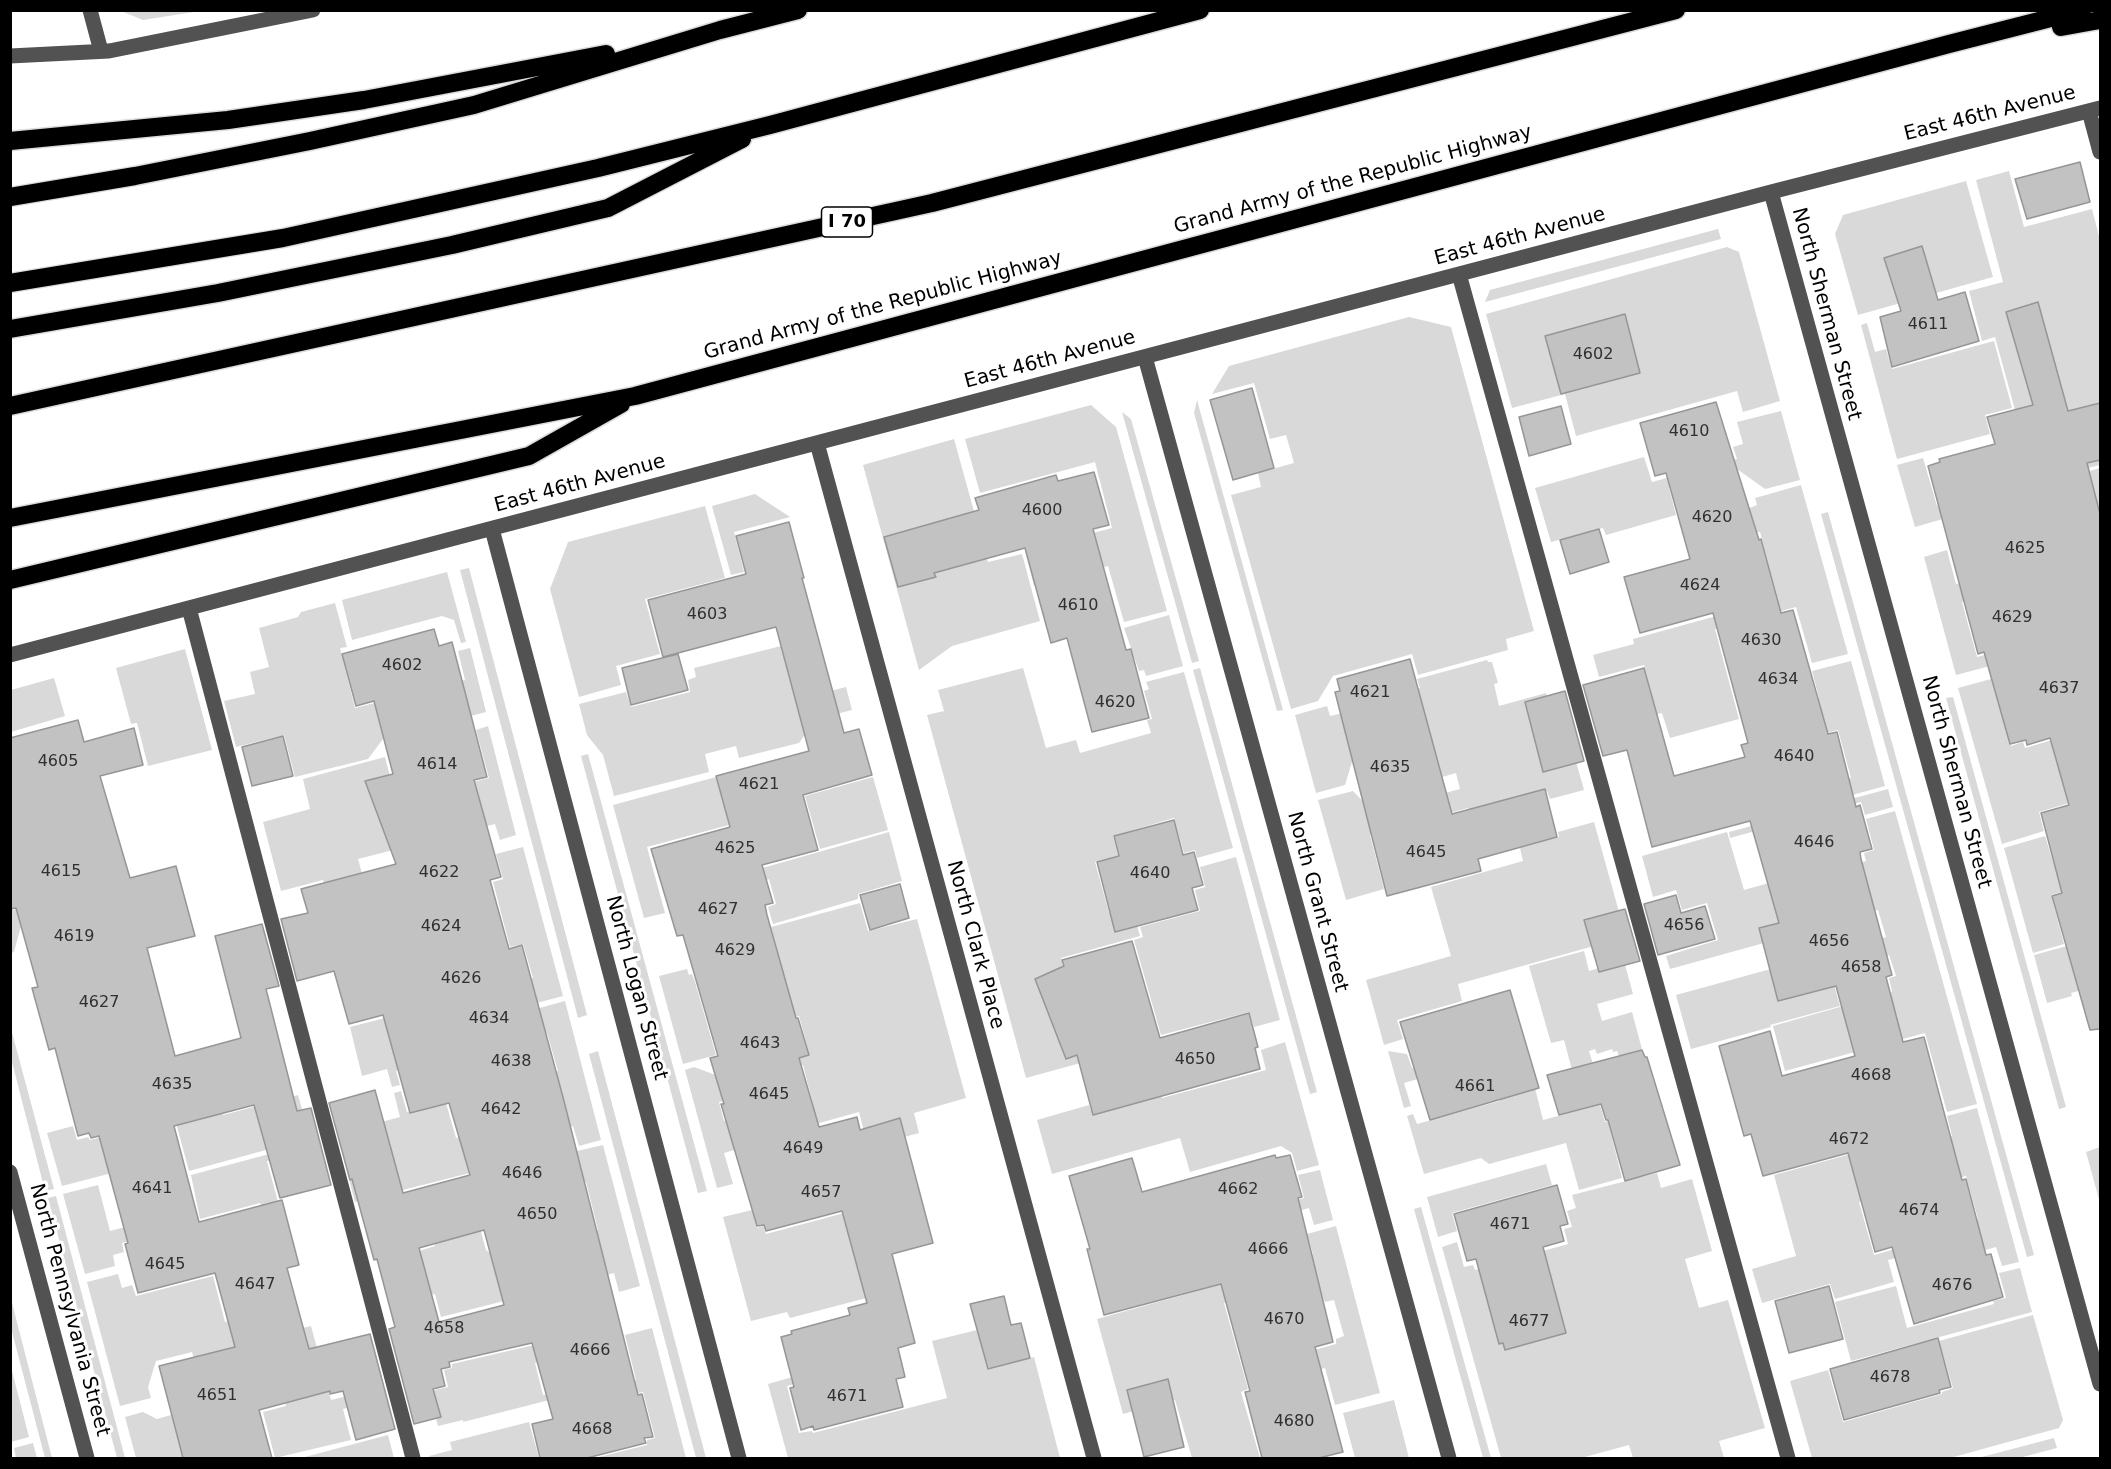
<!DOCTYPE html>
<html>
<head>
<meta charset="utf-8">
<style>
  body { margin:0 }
  #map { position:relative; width:2111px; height:1469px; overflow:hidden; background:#fff; font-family:"DejaVu Sans",sans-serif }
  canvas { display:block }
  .frame { position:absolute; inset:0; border:12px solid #000; pointer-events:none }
</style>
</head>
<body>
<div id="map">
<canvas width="2111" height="1469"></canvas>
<div class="frame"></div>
</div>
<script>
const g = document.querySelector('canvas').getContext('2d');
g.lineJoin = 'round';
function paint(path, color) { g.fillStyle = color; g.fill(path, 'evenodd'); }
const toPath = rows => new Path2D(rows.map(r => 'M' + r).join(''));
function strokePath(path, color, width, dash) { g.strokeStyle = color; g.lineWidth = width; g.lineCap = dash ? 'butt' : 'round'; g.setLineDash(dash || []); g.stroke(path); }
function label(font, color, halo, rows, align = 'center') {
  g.font = font + ' "DejaVu Sans",sans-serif'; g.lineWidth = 6; g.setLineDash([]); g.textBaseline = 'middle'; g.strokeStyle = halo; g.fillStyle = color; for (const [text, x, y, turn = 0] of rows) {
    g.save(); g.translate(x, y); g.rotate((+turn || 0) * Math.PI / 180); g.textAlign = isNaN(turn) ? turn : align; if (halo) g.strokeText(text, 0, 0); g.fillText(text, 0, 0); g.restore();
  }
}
paint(toPath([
  [121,11,200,11,143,20],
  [2009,171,2024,227,2092,209,2100,240,2100,465,2050,478,2015,410,1995,337,1982,341,1969,291,2003,282,1976,180],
  [1966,181,1993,277,1858,315,1835,234,1843,215],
  [1718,229,1721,239,1485,302,1490,290],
  [1727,247,1739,252,1780,401,1743,412,1737,391,1576,436,1565,394,1512,408,1486,314],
  [1409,317,1451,327,1534,631,1506,639,1508,650,1418,675,1412,654,1333,676,1318,701,1291,709,1231,495,1261,487,1258,473,1294,463,1286,435,1270,439,1254,383,1212,394,1229,366],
  [1867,323,1875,352,1886,349,1892,369,1994,341,2012,408,1985,415,1990,434,1897,459,1861,325],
  [1197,400,1283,710,1277,711,1194,413],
  [1091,405,1116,427,1167,611,1124,622,1108,566,1034,586,1025,551,1112,528,1095,462,980,493,965,439],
  [1781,411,1800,480,1765,489,1737,469,1669,488,1676,515,1606,535,1603,528,1551,542,1535,488,1644,457,1652,482,1737,459,1733,447,1743,444,1737,422],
  [1122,412,1131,419,1199,661,1192,663],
  [954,439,988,562,1022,554,1040,621,952,646,919,670,863,465],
  [1923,458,1937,506,2050,482,2100,468,2100,505,2047,520,1974,510,1915,527,1897,465],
  [1801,485,1848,654,1812,663,1796,607,1715,629,1739,719,1670,738,1662,713,1657,714,1644,665,1599,677,1593,655,1634,644,1633,639,1778,599,1760,532,1754,533,1747,509,1757,505,1755,498],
  [755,494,790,517,734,532,744,572,731,575,712,506],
  [705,506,725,578,645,599,660,654,616,666,621,685,579,697,550,589,568,542],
  [1828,512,2034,1255,2027,1257,1821,514],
  [1947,550,1956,584,2031,564,2036,581,1962,602,1977,657,1992,653,2009,661,1956,675,1924,557],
  [469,568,587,1015,578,1018,460,570],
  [447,572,466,642,461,643,454,620,442,616,352,640,342,600],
  [335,603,347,647,340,648,355,708,465,680,458,651,470,648,486,712,383,739,368,759,295,777,284,735,236,747,224,701,255,694,250,672,269,667,259,628,298,617,301,612],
  [1169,615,1183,666,1146,676,1144,670,1139,671,1124,628],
  [781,646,795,700,846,687,852,710,805,722,807,732,799,743,739,758,736,746,705,754,709,772,614,796,603,755,587,735,579,704,626,692,631,707,690,692,688,680,696,677,694,668],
  [185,649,212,750,148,766,137,723,131,724,116,668],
  [1487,660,1488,662,1492,662,1498,683,1494,684,1499,706,1546,693,1558,736,1568,733,1584,790,1550,799,1547,791,1485,808,1497,854,1482,858,1468,808,1370,835,1384,889,1346,900,1318,800,1353,791,1373,812,1460,789,1456,773,1442,777,1428,724,1408,729,1408,692,1420,688,1417,679],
  [1851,661,1885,786,1845,797,1840,781,1851,778,1838,730,1827,733,1809,701,1819,698,1812,671],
  [1023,668,1046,748,1076,740,1080,753,1151,733,1147,720,1152,719,1144,691,1149,689,1146,682,1184,672,1233,848,1197,858,1195,850,1184,853,1174,818,1113,836,1118,856,1095,862,1109,913,1132,907,1140,936,1061,958,1073,1005,1146,1045,1026,1078,927,715,944,711,938,690],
  [1200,668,1317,1092,1310,1094,1193,670],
  [2013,673,2010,701,1999,705,2011,746,2023,742,2025,748,2100,726,2100,794,2039,812,2044,831,2002,844,1958,688],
  [54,678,65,716,11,732,11,690],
  [1953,697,2066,1107,2059,1109,1946,698],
  [1327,706,1330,716,1343,713,1355,752,1345,785,1316,793,1295,715],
  [488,726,516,835,500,840,495,824,358,859,365,884,327,893,323,880,281,891,263,822,310,809,303,779,385,757,398,807,461,785,489,778,476,730],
  [588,754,707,1191,698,1193,581,756],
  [716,777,729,825,647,847,665,913,644,918,613,805],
  [873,777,888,830,820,849,805,796],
  [1888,789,1893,807,1865,815,1861,802,1730,838,1729,832],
  [1895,811,1977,1104,1947,1112,1925,1033,1785,1071,1773,1026,1892,992,1889,978,1896,976,1889,955,1882,957,1878,939,1886,937,1878,910,1869,912,1781,885,1866,861,1864,853,1874,850,1866,819],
  [1594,822,1626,937,1458,984,1462,1001,1397,1020,1403,1039,1384,1045,1366,980,1451,956,1431,887,1523,861,1520,848,1559,837,1558,832],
  [889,832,902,881,858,894,858,899,773,924,768,907,776,904,769,879,762,882,759,869],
  [1727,832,1744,890,1776,881,1782,938,1670,969,1666,956,1718,940,1707,903,1682,910,1676,890,1653,897,1642,856],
  [2045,836,2054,865,2100,852,2100,881,2051,895,2064,944,2033,953,2004,848],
  [523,847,563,996,529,1005,523,981,533,978,523,944,510,947,493,882,503,879,496,854],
  [1236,857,1280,1020,1254,1027,1249,1012,1161,1035,1134,940,1143,937,1140,927,1200,911,1195,890,1205,887,1200,867],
  [10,903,13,910,25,907,30,924,21,926,14,952,11,953],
  [860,903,868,931,917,919,966,1098,914,1113,919,1133,868,1147,859,1112,740,1145,802,1108,813,1104,803,1065,726,1086,723,1077,809,1053,799,1016,789,1018,700,987,781,964,771,927],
  [2100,937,2100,982,2086,986,2086,989,2071,993,2072,996,2047,1003,2034,955],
  [1584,951,1589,971,1624,961,1633,994,1597,1004,1602,1021,1632,1012,1643,1053,1620,1059,1617,1051,1613,1052,1612,1049,1597,1054,1595,1049,1589,1051,1593,1064,1572,1070,1564,1040,1551,1043,1529,966],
  [1827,960,1840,1006,1770,1025,1771,1027,1691,1049,1676,995,1789,964],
  [687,969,689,975,692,974,695,982,716,1055,683,1064,659,976],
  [565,1001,601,1140,579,1146,573,1126,497,1147,548,1074,558,1071,547,1033,538,1034,532,1010],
  [408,1012,421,1064,396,1071,400,1085,392,1087,387,1069,362,1076,350,1027],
  [10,1025,54,1189,45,1191,11,1058],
  [1285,1042,1319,1165,1297,1171,1292,1153,1281,1146,1190,1172,1180,1138,1052,1174,1037,1120,1089,1105,1092,1113,1160,1094,1162,1098,1266,1070,1261,1050],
  [598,1051,706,1458,696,1458,589,1054],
  [1388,1051,1407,1054,1412,1068,1424,1065,1487,1059,1404,1083,1411,1106,1404,1108],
  [694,1067,721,1077,727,1100,719,1102,724,1121,730,1119,738,1149,724,1153,733,1184,717,1188,685,1070],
  [1535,1088,1543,1120,1600,1105,1605,1122,1659,1107,1661,1112,1609,1126,1622,1178,1579,1190,1566,1143,1489,1164,1481,1158,1424,1174,1407,1116,1413,1114,1417,1124,1500,1101,1500,1098],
  [401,1091,407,1112,446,1103,456,1138,490,1129,470,1173,355,1202,337,1134,400,1117,394,1093],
  [298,1095,310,1138,189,1171,176,1123,221,1110,223,1115],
  [1977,1108,2019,1262,2002,1266,1996,1247,1935,1264,1968,1222,1978,1219,1966,1176,1959,1178,1884,1154,1952,1136,1947,1116],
  [172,1118,181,1151,108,1170,108,1174,62,1186,47,1133,73,1126,77,1140,88,1137,90,1140],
  [310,1143,312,1149,267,1161,278,1202,262,1207,260,1203,200,1219,191,1175],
  [603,1145,640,1286,619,1292,614,1273,441,1317,435,1294,431,1295,419,1251,435,1246,428,1217,474,1206,486,1250,496,1257,598,1230,586,1182,576,1184,573,1173,582,1170,577,1151],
  [1880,1146,1893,1193,1859,1202,1874,1255,1926,1240,1929,1249,1888,1260,1894,1282,1835,1299,1830,1284,1762,1303,1752,1269,1796,1256,1774,1175],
  [2100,1147,2100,1203,2086,1152],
  [1546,1164,1552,1185,1452,1213,1457,1231,1438,1237,1427,1197],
  [1320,1170,1333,1220,1314,1225,1309,1208,1232,1229,1291,1202,1304,1198,1298,1175],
  [1657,1173,1661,1188,1692,1179,1712,1251,1685,1259,1699,1308,1728,1300,1765,1428,1719,1441,1724,1458,1633,1458,1629,1445,1581,1458,1501,1458,1442,1247,1457,1242,1464,1267,1473,1265,1475,1270,1568,1244,1564,1229,1572,1227,1567,1211,1576,1208,1572,1195],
  [98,1185,110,1231,195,1208,199,1222,122,1243,124,1252,113,1255,115,1266,85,1274,63,1194],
  [56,1196,125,1458,117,1458,48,1198],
  [1421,1207,1491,1458,1483,1458,1414,1209],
  [859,1209,882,1294,790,1318,787,1312,751,1321,723,1217,752,1210,757,1228,763,1226,766,1234],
  [1336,1226,1380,1393,1335,1405,1325,1368,1250,1388,1245,1369,1336,1344,1336,1339,1344,1336,1334,1300,1325,1302,1323,1298,1299,1305,1304,1257,1313,1254,1307,1234],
  [2020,1268,2032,1312,1851,1361,1835,1302,1896,1286,1907,1328,1994,1304,1993,1301,2006,1298,1999,1273],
  [118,1274,122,1288,132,1285,136,1296,213,1276,225,1322,244,1317,251,1343,196,1367,192,1352,156,1361,148,1387,151,1398,120,1406,87,1282],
  [1230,1282,1234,1300,1224,1303,1248,1389,1241,1392,1260,1458,1192,1458,1175,1400,1123,1414,1097,1319],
  [10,1299,11,1299,52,1458,45,1458,11,1328],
  [2033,1315,2063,1420,2059,1428,1950,1458,1812,1458,1790,1381,1828,1370,1843,1422,1942,1394,1942,1392,1953,1388,1939,1341],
  [311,1326,331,1400,372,1390,375,1400,343,1409,351,1440,275,1458,263,1412,286,1406,268,1337],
  [652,1328,686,1458,595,1458,647,1445,647,1440,655,1438,643,1392,633,1394,630,1382,636,1380,625,1335],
  [977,1330,988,1370,1034,1357,1060,1458,788,1458,768,1384,796,1376,798,1383,787,1386,799,1433,812,1431,813,1433,947,1398,932,1341],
  [547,1342,551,1359,535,1363,543,1395,632,1379,463,1422,463,1420,438,1426,433,1407,418,1394,448,1387,444,1370,452,1368,452,1364],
  [11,1367,29,1437,11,1442,10,1442],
  [1394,1400,1409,1458,1355,1458,1343,1413],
  [143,1412,157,1419,171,1415,177,1435,260,1412,271,1454,256,1458,136,1458,125,1417],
  [529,1422,539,1458,430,1458,429,1456,452,1450,450,1442],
  [388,1435,394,1458,301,1458],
  [2054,1438,2057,1448,2019,1458,1978,1458],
  [33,1443,37,1458,16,1458,14,1448]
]), '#d9d9d9');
const building = toPath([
  [2080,162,2090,202,2027,219,2015,179,2080,162],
  [1922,246,1938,300,1965,292,1979,341,1892,367,1880,317,1901,311,1884,258,1922,246],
  [2038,302,2068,411,2100,403,2100,460,2087,463,2100,514,2100,1029,2090,1030,2052,896,2062,893,2041,813,2069,805,2050,738,2027,745,2026,740,2010,744,1984,652,1978,654,1928,466,1940,462,1939,459,1995,444,1987,417,2033,405,2006,312,2038,302],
  [1625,314,1640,373,1561,394,1545,336,1625,314],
  [1252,388,1274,468,1233,480,1210,400,1252,388],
  [1716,402,1759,540,1761,539,1781,613,1793,610,1828,734,1837,732,1856,807,1860,805,1872,849,1860,852,1861,859,1892,975,1886,977,1903,1042,1924,1037,1962,1180,1966,1179,1986,1255,1991,1254,2003,1297,1914,1324,1892,1247,1875,1252,1848,1153,1763,1176,1751,1134,1744,1136,1719,1046,1770,1031,1782,1076,1855,1056,1836,986,1778,1001,1759,928,1779,923,1750,821,1652,847,1627,750,1603,756,1583,685,1644,668,1674,776,1745,757,1741,745,1748,743,1713,613,1640,633,1624,577,1690,559,1666,473,1655,476,1640,423,1716,402],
  [1561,406,1571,444,1529,456,1519,417,1561,406],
  [1094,472,1109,525,1093,529,1126,650,1131,649,1149,718,1092,732,1067,638,1051,643,1025,548,934,573,936,577,898,587,884,537,979,510,975,498,1056,475,1058,481,1094,472],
  [789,522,804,578,802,578,844,733,859,729,872,775,803,795,818,850,762,865,773,903,765,905,767,915,796,1018,798,1018,809,1055,799,1058,819,1127,857,1117,860,1130,900,1118,933,1243,892,1254,915,1343,898,1348,905,1377,896,1379,903,1407,814,1430,813,1426,801,1430,790,1388,794,1387,781,1337,792,1334,791,1331,850,1315,848,1308,867,1303,842,1211,766,1231,764,1225,757,1226,721,1104,724,1104,710,1058,718,1056,683,935,677,936,651,849,730,827,716,776,809,751,776,627,663,657,648,600,746,574,736,536,789,522],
  [1599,529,1609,562,1570,574,1560,540,1599,529],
  [434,629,439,646,452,642,487,777,474,780,501,877,490,880,509,949,522,945,564,1101,638,1395,642,1394,653,1437,644,1438,646,1443,587,1458,540,1458,532,1424,553,1419,532,1343,449,1362,450,1367,441,1369,445,1386,433,1389,441,1417,414,1424,389,1329,395,1327,377,1259,374,1260,352,1179,350,1180,329,1103,375,1090,403,1193,470,1175,449,1103,410,1113,383,1015,349,1024,334,971,297,981,281,919,308,913,301,889,396,864,365,781,393,774,374,701,356,706,342,654,434,629],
  [484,1230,504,1305,439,1322,419,1248,484,1230],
  [678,654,688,690,631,705,622,668,678,654],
  [1410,659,1452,814,1545,789,1557,837,1478,859,1481,871,1387,896,1335,692,1340,691,1337,679,1410,659],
  [1565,691,1584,761,1543,772,1525,702,1565,691],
  [78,720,84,742,134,728,143,765,100,776,130,878,176,866,195,936,147,948,175,1056,241,1038,215,936,262,924,279,986,266,989,297,1111,311,1108,331,1185,280,1198,254,1105,174,1126,199,1222,282,1200,299,1265,287,1268,309,1349,370,1334,395,1429,356,1440,343,1391,330,1394,330,1391,259,1410,272,1458,183,1458,159,1366,235,1347,215,1273,138,1293,125,1244,128,1243,99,1136,91,1138,89,1133,78,1136,55,1048,49,1050,32,988,38,987,16,908,10,909,10,738,78,720],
  [283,736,293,776,252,786,242,747,283,736],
  [1174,820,1183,855,1194,852,1203,885,1192,888,1198,910,1115,932,1097,862,1119,856,1114,836,1174,820],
  [900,884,909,918,870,930,860,895,900,884],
  [1676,895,1681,913,1705,906,1715,939,1658,955,1644,904,1676,895],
  [1625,909,1640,961,1599,972,1584,920,1625,909],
  [1132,941,1160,1038,1249,1013,1258,1047,1255,1048,1260,1069,1093,1115,1077,1055,1066,1059,1035,979,1064,966,1062,960,1132,941],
  [1510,990,1539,1088,1430,1120,1400,1022,1510,990],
  [1642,1050,1645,1057,1647,1057,1680,1165,1625,1181,1608,1120,1606,1120,1601,1104,1559,1115,1547,1075,1642,1050],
  [1275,1155,1276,1158,1290,1155,1302,1197,1298,1198,1333,1342,1315,1347,1343,1452,1319,1458,1262,1458,1245,1392,1250,1391,1221,1284,1104,1315,1087,1249,1090,1249,1069,1176,1132,1158,1142,1192,1275,1155],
  [1557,1185,1568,1224,1560,1226,1564,1241,1543,1247,1566,1333,1505,1350,1503,1343,1499,1344,1476,1259,1467,1261,1454,1214,1557,1185],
  [1829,1286,1843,1339,1789,1353,1775,1301,1829,1286],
  [1004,1296,1011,1325,1021,1323,1030,1358,988,1369,970,1304,1004,1296],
  [1938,1338,1951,1387,1939,1390,1940,1393,1844,1420,1830,1369,1938,1338],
  [1168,1379,1184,1447,1144,1457,1127,1390,1168,1379]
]);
paint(building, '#c2c2c2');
strokePath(building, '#969696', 1.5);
const highway = toPath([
  [2061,27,2100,20],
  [10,141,228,120,364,100,606,54],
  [10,197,135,176,310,141,474,105,720,30,798,10],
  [10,283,283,238,598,168,770,125,1200,10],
  [10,329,218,293,452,245,608,208,742,139],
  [10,406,932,203,1676,10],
  [10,518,635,396,1949,44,2082,10],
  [10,580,529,456,621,404]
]);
strokePath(highway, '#dbdbdb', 21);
strokePath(toPath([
  [90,10,101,51],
  [10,56,109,51,313,10],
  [2089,111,2100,152],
  [1771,192,2100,1384],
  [1459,274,1788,1458],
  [1145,357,1449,1458],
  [817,443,1094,1458],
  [492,529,739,1458],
  [189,608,413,1458],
  [10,655,1771,192,2100,108],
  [10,1172,87,1458]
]), '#525252', 15);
strokePath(highway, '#000', 18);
label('16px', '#303030', null, [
  ["4611",1928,325],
  ["4602",1593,355],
  ["4610",1689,432],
  ["4600",1042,511],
  ["4620",1712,518],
  ["4625",2025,549],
  ["4624",1700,586],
  ["4610",1078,606],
  ["4603",707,615],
  ["4629",2012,618],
  ["4630",1761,641],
  ["4602",402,666],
  ["4634",1778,680],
  ["4637",2059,689],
  ["4621",1370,693],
  ["4620",1115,703],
  ["4640",1794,757],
  ["4605",58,762],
  ["4614",437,765],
  ["4635",1390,768],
  ["4621",759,785],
  ["4646",1814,843],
  ["4625",735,849],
  ["4645",1426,853],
  ["4615",61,872],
  ["4622",439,873],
  ["4640",1150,874],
  ["4627",718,910],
  ["4656",1684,926],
  ["4624",441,927],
  ["4619",74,937],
  ["4656",1829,942],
  ["4629",735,951],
  ["4658",1861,968],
  ["4626",461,979],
  ["4627",99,1003],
  ["4634",489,1019],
  ["4643",760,1044],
  ["4650",1195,1060],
  ["4638",511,1062],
  ["4668",1871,1076],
  ["4635",172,1085],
  ["4661",1475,1087],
  ["4645",769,1095],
  ["4642",501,1110],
  ["4672",1849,1140],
  ["4649",803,1149],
  ["4646",522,1174],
  ["4641",152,1189],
  ["4662",1238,1190],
  ["4657",821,1193],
  ["4674",1919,1211],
  ["4650",537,1215],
  ["4671",1510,1225],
  ["4666",1268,1250],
  ["4645",165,1265],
  ["4647",255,1285],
  ["4676",1952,1286],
  ["4670",1284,1320],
  ["4677",1529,1322],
  ["4658",444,1329],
  ["4666",590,1351],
  ["4678",1890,1378],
  ["4651",217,1396],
  ["4671",847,1397],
  ["4680",1294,1422],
  ["4668",592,1430]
]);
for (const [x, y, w] of [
  [847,222,51]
]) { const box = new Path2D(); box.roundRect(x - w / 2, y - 15, w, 30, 4.5); g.fillStyle = '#fff'; g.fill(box); strokePath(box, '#000', 1.5); }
label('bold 18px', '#000', null, [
  ["I 70",847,222]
]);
label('20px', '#000', '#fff', [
  ["East 46th Avenue",1990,114,-14],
  ["Grand Army of the Republic Highway",1353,180,-15],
  ["East 46th Avenue",1520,237,-15],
  ["Grand Army of the Republic Highway",883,306,-15],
  ["North Sherman Street",1826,314,75],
  ["East 46th Avenue",1050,360,-15],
  ["East 46th Avenue",580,484,-15],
  ["North Sherman Street",1956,782,75],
  ["North Grant Street",1317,902,75],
  ["North Clark Place",975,945,75],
  ["North Logan Street",636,988,75],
  ["North Pennsylvania Street",69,1310,75]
]);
</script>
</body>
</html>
